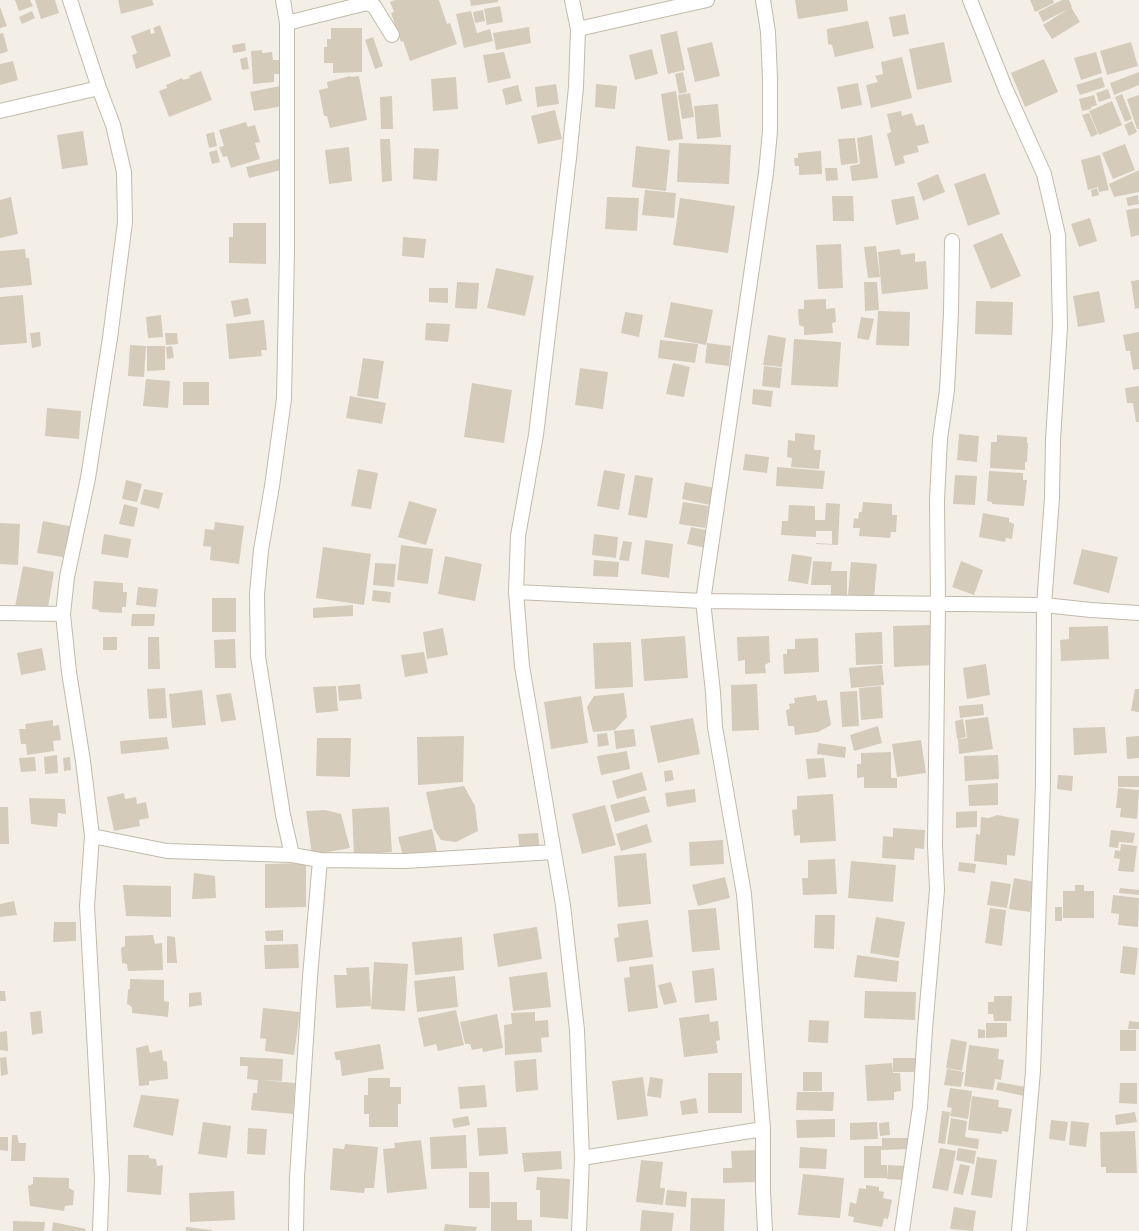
<!DOCTYPE html>
<html>
<head>
<meta charset="utf-8">
<style>
  body { margin:0 }
  canvas { display:block; background:#f3efe6 }
</style>
</head>
<body>
<canvas width="1139" height="1231"></canvas>
<script>
const g = document.querySelector('canvas').getContext('2d');
g.lineJoin = 'round';
function paint(path, color) { g.fillStyle = color; g.fill(path, 'evenodd'); }
const toPath = rows => new Path2D(rows.map(r => 'M' + r).join(''));
function strokePath(path, color, width, dash) { g.strokeStyle = color; g.lineWidth = width; g.lineCap = dash ? 'butt' : 'round'; g.setLineDash(dash || []); g.stroke(path); }
paint(toPath([
  [15,0,30,0,33,6,19,11],
  [35,0,55,0,59,13,41,19],
  [118,0,152,0,154,5,121,14],
  [395,0,439,0,447,24,450,23,457,44,410,61,403,41,401,42,391,13,394,12,390,2],
  [470,0,498,0,498,2,471,6],
  [795,0,847,0,848,11,798,19],
  [1030,0,1053,0,1054,3,1035,12],
  [1062,0,1069,0,1072,7,1071,7,1080,22,1052,39,1043,25,1068,9,1043,22,1038,12],
  [500,6,503,22,487,25,484,9],
  [0,7,7,26,0,28],
  [483,10,485,21,475,23,473,12],
  [32,11,35,18,22,24,19,17],
  [471,11,477,33,490,29,493,41,464,48,456,14],
  [905,14,909,34,893,37,889,17],
  [868,21,874,48,835,57,832,45,828,44,827,29],
  [160,25,171,56,136,69,132,55,137,53,131,36,150,29,151,34,155,33,153,28],
  [529,27,531,43,496,50,493,33],
  [331,28,362,28,362,72,333,73,333,63,324,63,324,47,327,47,327,39,331,39],
  [677,31,685,70,668,74,660,35],
  [3,33,8,51,0,54,0,34],
  [373,37,383,66,375,69,365,40],
  [712,42,720,76,695,82,687,48],
  [944,42,952,82,917,90,909,49],
  [1131,42,1138,66,1107,75,1100,51],
  [245,43,246,51,233,53,232,45],
  [652,49,658,74,635,80,629,55],
  [262,50,262,53,272,52,273,60,280,60,281,74,274,74,274,82,253,84,251,51],
  [504,52,511,78,488,83,483,55],
  [1096,52,1102,73,1081,80,1074,58],
  [247,57,249,69,242,70,240,59],
  [902,57,912,98,871,108,866,85,878,82,875,76,883,74,881,62],
  [1044,59,1058,92,1025,107,1011,73],
  [13,61,18,80,0,85,0,64],
  [201,71,212,100,169,117,159,91,167,88,166,85,182,78,183,80,190,78,189,76],
  [683,72,687,92,679,94,675,74],
  [1139,72,1139,85,1114,95,1110,83],
  [350,76,351,77,359,76,367,120,330,128,327,116,324,116,319,90,328,88,327,82],
  [456,77,458,109,433,111,431,79],
  [1102,77,1105,87,1080,95,1076,85],
  [858,83,862,105,841,109,837,87],
  [556,84,559,104,537,107,535,87],
  [596,84,617,86,615,109,595,107],
  [518,85,522,101,506,105,502,89],
  [280,86,284,106,254,111,250,92],
  [1108,89,1111,98,1099,102,1096,93],
  [676,91,683,139,668,141,661,94],
  [690,93,694,117,682,119,678,95],
  [1122,94,1132,119,1125,122,1115,97],
  [1094,95,1097,105,1091,107,1091,109,1082,111,1079,99],
  [1139,95,1139,129,1137,129,1127,99],
  [392,96,393,129,381,129,380,97],
  [1112,101,1122,125,1099,135,1089,111],
  [718,104,721,137,697,139,694,106],
  [555,110,562,139,538,144,531,116],
  [901,111,902,116,912,113,916,126,924,124,929,143,917,146,919,152,903,156,905,163,895,166,887,134,891,132,887,114],
  [1089,113,1098,134,1091,137,1082,115],
  [1132,121,1137,132,1129,136,1124,125],
  [246,122,248,127,255,125,260,142,255,143,260,159,231,168,227,156,223,157,219,147,224,146,219,130],
  [83,131,88,165,62,169,57,135],
  [214,132,217,146,209,148,206,134],
  [872,135,878,178,852,181,850,166,860,164,857,138],
  [855,138,858,163,841,165,838,139],
  [380,139,390,139,392,181,382,182],
  [679,143,731,145,729,184,677,182],
  [1125,144,1135,170,1113,179,1102,153],
  [636,146,670,150,666,191,632,187],
  [349,147,352,181,329,184,325,150],
  [414,148,439,149,437,181,413,179],
  [217,150,220,162,212,164,209,152],
  [821,151,822,174,799,175,799,166,795,166,794,158,798,158,798,153],
  [1100,155,1109,190,1099,192,1098,187,1088,190,1081,160],
  [283,158,285,169,249,178,246,167],
  [825,168,837,168,838,180,826,181],
  [1139,170,1139,192,1114,197,1109,184],
  [985,173,1000,214,968,226,954,184],
  [938,174,945,192,923,201,917,183],
  [1097,188,1099,195,1092,197,1091,190],
  [645,190,676,193,674,218,642,215],
  [1138,195,1139,204,1128,206,1126,198],
  [832,196,853,196,854,221,833,221],
  [914,196,919,219,896,225,891,200],
  [11,197,18,234,0,238,0,200],
  [607,197,639,198,637,231,605,229],
  [680,198,735,206,728,253,673,245],
  [1139,208,1139,235,1131,237,1126,210],
  [1090,218,1097,241,1079,247,1071,224],
  [233,223,266,223,266,264,229,263,229,237,233,237],
  [1002,233,1021,276,991,289,973,245],
  [403,237,426,239,424,258,402,256],
  [841,244,843,288,818,289,816,245],
  [876,246,880,277,868,278,864,247],
  [25,249,26,258,29,258,32,285,0,288,0,251],
  [900,249,901,255,915,253,915,262,926,261,928,289,882,294,878,252],
  [496,268,534,276,525,316,487,308],
  [1139,280,1139,308,1135,309,1131,281],
  [457,282,479,283,477,309,455,308],
  [864,282,877,282,879,310,865,311],
  [429,288,448,288,448,303,429,302],
  [1099,291,1105,322,1078,327,1073,296],
  [23,295,27,343,0,345,0,297],
  [248,298,251,314,234,317,231,301],
  [826,299,826,309,835,308,836,322,832,323,833,333,804,335,804,327,799,325,798,309,804,309,804,300],
  [976,301,1013,302,1012,335,975,334],
  [671,302,713,310,706,345,664,337],
  [878,311,910,312,909,346,876,345],
  [625,312,643,315,639,337,621,333],
  [161,315,163,337,148,338,146,317],
  [861,317,874,319,869,340,857,338],
  [264,320,267,350,261,350,262,356,229,359,226,324],
  [426,323,450,324,448,342,425,340],
  [40,332,41,346,32,348,30,333],
  [1139,332,1139,369,1133,370,1130,351,1126,351,1123,335],
  [165,333,177,333,178,344,166,345],
  [768,335,786,338,782,367,763,365],
  [794,339,841,342,838,387,791,385],
  [660,340,698,344,695,363,658,358],
  [707,343,731,346,729,366,705,363],
  [130,345,146,346,144,377,128,376],
  [147,346,165,346,165,370,147,371],
  [172,346,174,358,167,359,166,347],
  [363,358,384,361,378,399,357,396],
  [673,363,690,367,684,397,666,394],
  [764,366,782,368,780,388,762,386],
  [580,368,608,372,603,409,575,405],
  [146,379,170,381,168,408,143,406],
  [183,382,209,382,209,405,183,405],
  [472,383,512,390,504,443,464,437],
  [1139,386,1139,422,1136,422,1133,403,1127,403,1125,388],
  [753,389,773,391,771,407,752,404],
  [350,396,386,403,382,424,346,418],
  [47,408,81,411,79,439,45,436],
  [795,433,815,435,814,450,821,450,819,469,791,467,792,458,787,457,788,440,795,441],
  [959,434,979,436,977,462,957,460],
  [997,435,1027,437,1027,443,1028,443,1027,462,1025,462,1025,470,990,468,991,442,997,442],
  [745,454,769,457,767,473,743,470],
  [777,467,825,471,823,489,776,486],
  [358,469,378,473,371,509,351,506],
  [604,470,625,474,619,510,597,506],
  [989,471,1023,473,1023,480,1027,480,1024,506,992,504,992,502,987,501],
  [635,475,653,478,647,518,628,515],
  [955,475,977,476,975,505,953,504],
  [126,480,142,484,137,502,122,499],
  [685,482,714,488,710,505,682,499],
  [144,489,163,493,159,509,140,504],
  [409,501,437,509,426,545,398,537],
  [683,502,709,506,705,528,679,524],
  [863,502,892,504,892,515,897,515,896,532,891,532,890,538,859,536,860,528,853,528,854,518,858,519,859,512,862,512],
  [826,503,840,504,838,545,816,544,816,543,832,544,832,531,816,531,816,537,781,535,782,521,788,521,789,505,815,506,815,520,825,520],
  [124,504,138,508,134,527,119,524],
  [983,513,1009,518,1009,522,1014,524,1012,539,1006,538,1005,542,979,537],
  [43,521,74,527,71,548,65,547,63,557,37,553],
  [215,522,244,526,239,564,210,560,211,547,203,546,205,529,214,530],
  [0,523,20,524,18,565,0,564],
  [691,527,710,531,706,548,687,544],
  [104,534,131,539,128,558,101,554],
  [594,534,618,537,616,558,592,555],
  [645,540,673,544,669,578,641,574],
  [623,541,632,542,629,561,619,560],
  [401,545,433,549,428,584,397,580],
  [323,547,371,554,364,605,316,598],
  [1082,549,1118,557,1109,593,1073,584],
  [792,554,812,557,808,584,788,581],
  [445,556,482,564,475,601,438,594],
  [594,560,619,562,618,577,593,576],
  [813,561,832,562,831,571,847,571,847,596,831,596,831,577,831,585,811,585],
  [961,561,983,570,974,595,952,587],
  [851,562,877,564,874,598,848,595],
  [375,563,396,564,394,587,373,585],
  [23,566,54,572,47,613,15,607],
  [94,581,123,583,123,592,127,592,126,607,122,607,122,613,99,612,99,610,92,609],
  [138,587,158,589,156,607,136,605],
  [373,590,391,592,390,603,372,601],
  [212,598,236,598,236,632,212,632],
  [353,605,353,616,313,618,313,608],
  [132,614,155,614,154,626,131,626],
  [932,625,934,665,894,667,893,626],
  [1108,626,1109,659,1061,661,1060,640,1069,639,1069,627],
  [443,628,448,655,427,659,423,632],
  [882,632,883,664,856,665,855,633],
  [685,636,688,678,644,681,641,639],
  [769,636,770,662,765,665,766,673,745,674,745,660,738,661,737,637],
  [103,637,117,637,117,650,103,650],
  [148,637,159,637,160,669,148,669],
  [818,638,819,672,784,674,783,654,787,654,787,649,795,649,795,639],
  [235,639,236,668,215,668,214,640],
  [631,642,633,687,595,689,593,643],
  [42,648,46,670,21,675,17,653],
  [424,652,428,673,405,677,401,655],
  [986,664,990,695,967,699,963,668],
  [882,665,884,685,851,688,849,668],
  [360,684,362,699,339,701,338,686],
  [757,684,759,730,732,731,731,685],
  [336,686,338,711,316,713,313,687],
  [881,686,883,718,861,720,859,688],
  [165,688,167,718,149,719,147,689],
  [1135,689,1139,689,1139,712,1131,711],
  [202,690,206,725,172,728,169,694],
  [857,691,859,726,842,727,840,692],
  [231,693,236,720,221,722,216,695],
  [624,693,627,717,615,730,593,732,587,707,594,696],
  [816,695,817,701,827,700,831,725,818,732,795,735,794,726,788,726,786,710,790,709,789,704,795,703,794,698],
  [581,696,588,743,551,749,544,702],
  [983,704,984,715,960,718,959,706],
  [988,717,993,749,959,754,958,739,967,738,965,720],
  [693,718,700,754,658,763,650,726],
  [963,719,966,737,957,739,955,721],
  [53,720,53,726,59,725,61,740,53,741,54,751,27,755,26,744,21,744,19,729,26,729,25,724],
  [878,726,882,743,854,751,850,735],
  [1105,727,1107,753,1074,755,1073,728],
  [634,729,636,746,616,749,614,731],
  [607,733,609,745,598,747,597,734],
  [464,736,463,782,418,785,417,737],
  [1139,736,1139,758,1127,759,1126,737],
  [167,737,169,749,121,754,120,741],
  [317,738,351,738,350,777,316,776],
  [921,740,926,773,897,777,892,744],
  [818,743,846,747,845,758,817,754],
  [627,751,630,769,601,775,597,756],
  [891,752,891,778,897,778,897,788,864,788,864,777,857,778,857,764,861,764,861,753],
  [57,755,58,773,45,774,44,757],
  [998,755,999,779,965,781,964,756],
  [35,757,36,771,21,772,19,758],
  [70,757,71,770,64,771,63,758],
  [824,758,826,777,808,779,806,759],
  [672,770,674,780,665,782,664,771],
  [642,772,647,790,617,799,612,781],
  [1058,775,1073,776,1072,791,1057,789],
  [1118,776,1139,776,1139,787,1118,787],
  [998,783,998,805,969,806,968,785],
  [464,786,475,806,478,831,456,842,441,840,434,829,426,792],
  [1118,788,1139,790,1137,819,1120,817,1121,808,1116,808],
  [695,789,696,802,667,807,665,793],
  [124,793,125,799,136,797,137,804,146,802,149,818,139,820,140,826,114,831,107,797],
  [833,794,836,841,800,843,800,835,794,836,792,810,797,809,797,796],
  [645,796,650,812,615,822,610,805],
  [29,798,65,799,66,814,58,813,57,827,31,824],
  [605,805,616,845,582,854,572,814],
  [0,807,8,807,9,844,0,844],
  [389,807,392,852,354,855,352,809],
  [325,810,341,814,350,848,312,855,306,811],
  [977,811,977,827,956,828,956,812],
  [997,815,1019,819,1015,856,1007,855,1007,865,974,861,976,834,980,835,981,817,989,818],
  [647,824,652,842,621,851,616,834],
  [893,828,925,830,924,849,915,848,914,860,882,858,883,836,893,837],
  [432,829,437,852,404,860,398,837],
  [1111,830,1135,833,1133,843,1119,842,1118,848,1109,847],
  [538,833,540,852,520,854,518,834],
  [723,840,724,864,690,866,689,842],
  [1121,844,1137,846,1134,872,1118,871,1120,859,1114,858,1115,850,1120,851],
  [646,853,651,904,618,907,614,856],
  [835,859,837,894,803,895,802,878,808,878,808,860],
  [851,861,896,865,893,902,848,898],
  [959,862,976,864,975,873,958,871],
  [306,863,306,907,265,908,265,864],
  [194,873,215,876,216,898,192,899],
  [725,877,730,898,698,906,692,885],
  [1014,878,1035,882,1030,912,1009,909],
  [991,881,1011,884,1007,908,987,905],
  [123,885,171,886,171,917,126,916],
  [1075,885,1084,885,1084,891,1094,891,1094,918,1063,918,1063,891,1075,891],
  [1120,888,1139,890,1139,895,1119,893],
  [1113,895,1139,898,1138,927,1118,925,1119,914,1111,913],
  [14,901,17,915,0,917,0,904],
  [1055,907,1062,907,1062,921,1055,921],
  [716,908,720,950,692,952,688,910],
  [990,908,1006,910,1002,946,985,943],
  [815,915,835,915,834,949,814,948],
  [876,917,905,922,899,958,870,953],
  [648,920,653,957,617,962,614,938,619,937,617,924],
  [54,922,76,922,76,941,53,942],
  [537,927,542,959,498,967,493,934],
  [283,930,283,941,266,941,265,931],
  [153,935,155,944,162,943,163,970,128,971,127,964,122,963,121,948,125,946,125,936],
  [167,936,175,937,177,963,167,963],
  [462,937,464,970,415,975,412,942],
  [298,944,299,968,265,969,264,945],
  [1123,946,1138,948,1135,975,1120,973],
  [857,955,899,961,897,982,854,977],
  [374,962,408,964,405,1011,371,1009],
  [653,964,658,1008,628,1012,624,978,630,977,629,967],
  [369,967,371,1006,336,1008,334,975,347,975,346,968],
  [714,968,717,1000,695,1003,692,971],
  [547,972,551,1007,513,1011,509,977],
  [455,976,458,1007,417,1012,414,981],
  [130,979,164,980,164,1001,169,1002,168,1017,132,1013,132,1007,127,1004,128,990,130,988],
  [671,982,677,1002,664,1005,658,985],
  [0,991,5,991,6,1001,0,1001],
  [865,991,916,992,915,1020,864,1018],
  [201,992,202,1005,189,1007,189,993],
  [994,996,1012,996,1011,1021,994,1021,993,1014,988,1014,988,1002,994,1002],
  [263,1008,300,1012,294,1055,265,1051,266,1039,260,1038],
  [456,1010,464,1045,438,1051,436,1044,424,1047,418,1018],
  [41,1011,43,1033,32,1035,30,1012],
  [535,1012,535,1021,548,1020,549,1037,541,1038,542,1052,505,1055,504,1025,512,1024,511,1013],
  [497,1014,503,1048,483,1052,482,1048,472,1050,470,1044,465,1044,460,1022],
  [709,1014,710,1022,718,1021,720,1040,716,1041,718,1053,684,1057,679,1018],
  [809,1020,829,1021,828,1043,808,1042],
  [1129,1021,1139,1022,1139,1029,1128,1029],
  [986,1023,1007,1023,1007,1037,986,1038],
  [978,1029,985,1030,985,1038,978,1038],
  [1120,1030,1136,1030,1136,1051,1120,1051],
  [7,1031,8,1051,0,1050,0,1032],
  [951,1039,967,1042,962,1071,946,1068],
  [380,1044,384,1069,342,1076,340,1060,336,1060,334,1052],
  [148,1045,150,1053,162,1050,163,1060,167,1062,168,1079,149,1081,149,1085,139,1086,136,1048],
  [969,1045,999,1049,998,1059,1004,1060,1001,1080,995,1079,993,1090,964,1086],
  [6,1057,8,1074,1,1076,0,1058],
  [240,1057,283,1059,282,1081,261,1080,295,1083,293,1114,251,1110,253,1093,257,1093,258,1080,247,1079,248,1066,240,1066],
  [893,1058,918,1058,917,1072,893,1072],
  [536,1059,538,1090,516,1092,514,1061],
  [892,1063,893,1073,900,1073,901,1091,894,1092,894,1100,867,1101,865,1065],
  [947,1069,964,1072,961,1087,944,1085],
  [803,1072,822,1072,822,1091,803,1091],
  [708,1073,742,1073,742,1113,708,1113],
  [643,1077,648,1116,617,1120,612,1081],
  [650,1077,663,1079,661,1098,647,1096],
  [368,1078,390,1078,390,1087,401,1087,401,1104,398,1104,398,1127,369,1127,369,1114,364,1114,364,1095,368,1095],
  [998,1082,1026,1087,1024,1096,996,1090],
  [1120,1083,1137,1083,1137,1104,1119,1103],
  [485,1085,487,1107,460,1109,458,1087],
  [950,1088,972,1091,968,1119,950,1116,952,1108,947,1107],
  [797,1092,834,1092,833,1111,796,1110],
  [141,1095,179,1099,173,1136,133,1127],
  [972,1096,999,1100,998,1107,1012,1109,1008,1132,1002,1131,1002,1134,968,1130],
  [696,1098,698,1113,682,1115,680,1101],
  [942,1111,950,1112,945,1144,938,1143],
  [1135,1112,1137,1122,1116,1125,1115,1115],
  [468,1116,470,1125,454,1128,452,1119],
  [951,1118,967,1121,965,1137,979,1139,978,1149,947,1144],
  [835,1119,835,1137,797,1138,796,1120],
  [1051,1120,1068,1122,1065,1141,1049,1139],
  [1071,1121,1089,1123,1086,1147,1069,1145],
  [203,1122,231,1126,227,1158,198,1154],
  [877,1122,878,1139,850,1140,850,1123],
  [889,1122,890,1135,880,1136,879,1123],
  [506,1127,508,1154,479,1156,477,1128],
  [248,1128,267,1129,265,1155,247,1154],
  [1135,1131,1137,1173,1106,1173,1106,1167,1101,1167,1100,1132],
  [12,1135,17,1135,19,1143,26,1143,25,1161,11,1161],
  [466,1135,467,1168,431,1169,430,1137],
  [0,1137,8,1137,8,1151,0,1150],
  [882,1138,911,1138,911,1149,881,1150,881,1165,887,1165,887,1178,864,1178,864,1146,882,1146],
  [421,1140,427,1189,387,1193,383,1149,395,1148,394,1143],
  [345,1144,378,1147,374,1188,365,1188,364,1193,330,1190,333,1148,344,1149],
  [800,1147,827,1149,826,1169,799,1168],
  [940,1148,956,1151,948,1191,932,1188],
  [958,1148,976,1151,974,1164,956,1160],
  [758,1150,759,1182,723,1183,723,1168,732,1168,731,1151],
  [561,1151,562,1169,524,1172,522,1153],
  [128,1155,149,1155,149,1158,156,1159,157,1166,163,1165,161,1195,127,1192],
  [977,1157,997,1160,992,1198,971,1195],
  [641,1160,663,1162,660,1188,665,1188,663,1205,636,1202],
  [960,1164,970,1166,963,1195,953,1193],
  [888,1165,906,1166,905,1180,887,1179],
  [469,1172,489,1172,490,1208,469,1208],
  [803,1174,844,1178,840,1218,798,1215],
  [33,1177,69,1178,69,1188,74,1191,73,1205,65,1206,64,1211,30,1206,28,1186,33,1184],
  [537,1177,570,1179,568,1219,540,1217,540,1190,536,1190],
  [866,1185,879,1187,879,1191,884,1192,883,1198,892,1200,888,1219,884,1218,882,1227,853,1222,854,1217,848,1216,850,1202,856,1204,859,1188,866,1189],
  [667,1190,687,1192,686,1207,665,1205],
  [234,1191,235,1220,190,1222,189,1193],
  [691,1198,725,1199,724,1231,690,1231],
  [491,1202,517,1202,517,1220,532,1220,532,1231,491,1231],
  [954,1207,976,1211,973,1231,950,1229],
  [642,1210,674,1213,672,1231,640,1231],
  [13,1221,45,1222,44,1231,13,1231],
  [53,1222,86,1229,85,1231,52,1231],
  [445,1224,477,1227,476,1231,444,1231],
  [186,1227,212,1230,212,1231,186,1231]
]), '#d5cbbb');
const minor = toPath([
  [70,0,99,88,113,125,124,172,125,222,110,338,88,478,67,577,63,614,69,672,83,761,92,836,87,906,102,1179,100,1231],
  [283,0,287,23,287,252,284,399,272,486,261,550,257,594,258,656,283,815,292,855],
  [572,0,578,29,576,87,569,158,536,435,518,536,516,592,522,666,563,905,577,1030,582,1158,579,1231],
  [970,0,1006,90,1044,174,1058,235,1060,327,1053,440,1052,498,1044,605,1043,783,1033,1071,1019,1231],
  [287,23,367,3,374,6,392,35],
  [578,29,707,0],
  [0,111,99,88],
  [516,592,703,601,1044,605,1091,610,1139,613],
  [0,613,63,614],
  [92,836,167,851,292,855,320,860,405,861,554,852],
  [763,1129,744,894,715,727,713,692,703,601,766,173,770,131,770,78,768,32,763,0],
  [582,1158,763,1129,763,1190,765,1231],
  [296,1231,297,1177,310,977,320,860],
  [902,1231,920,1107,925,1029,937,890,935,845,938,604,937,500,940,439,947,390,951,313,952,241]
]);
strokePath(minor, '#c2baab', 16);
strokePath(minor, '#fff', 14);
</script>
</body>
</html>
